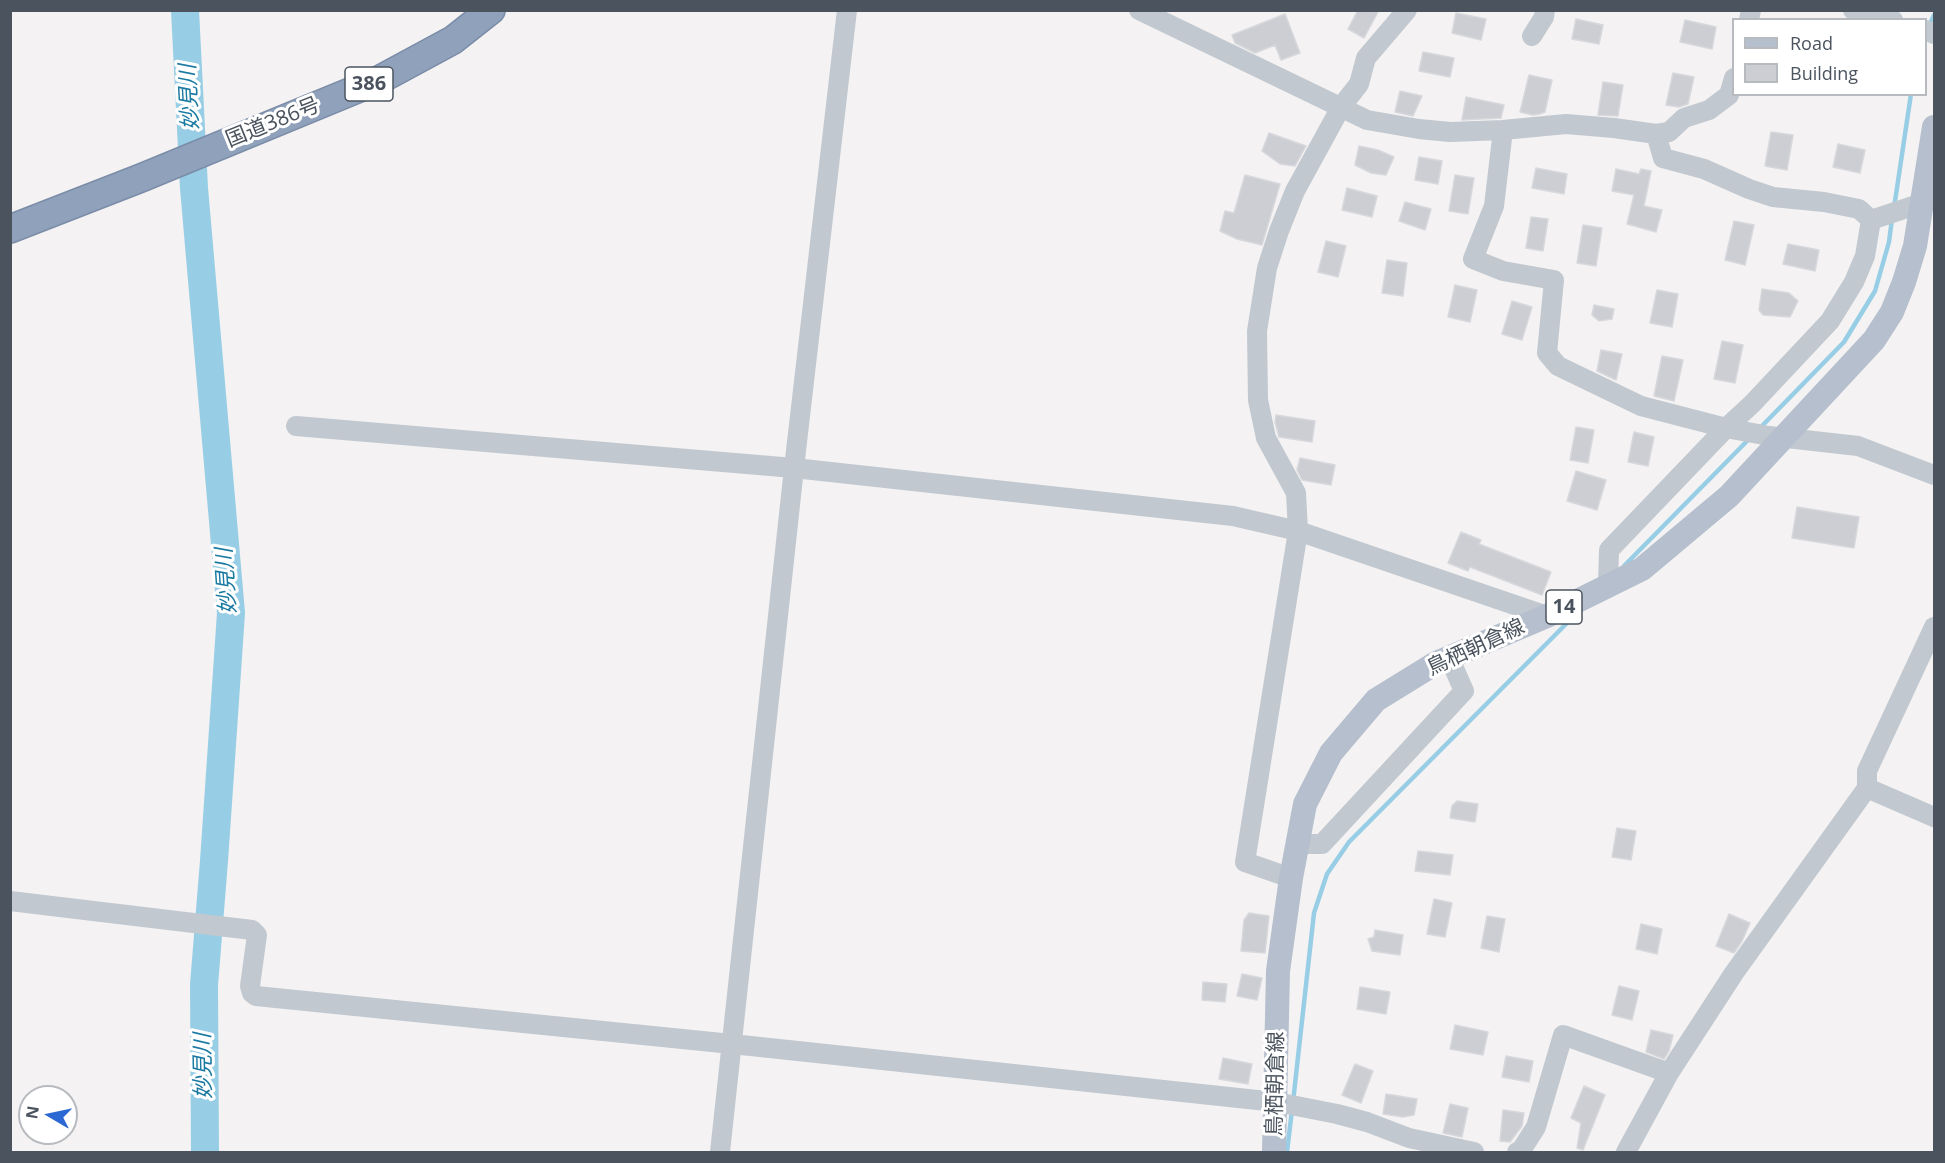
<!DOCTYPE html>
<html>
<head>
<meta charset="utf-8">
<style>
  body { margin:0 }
  #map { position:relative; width:1945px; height:1163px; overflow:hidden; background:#f4f2f2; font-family:"Open Sans",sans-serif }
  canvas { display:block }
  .frame { position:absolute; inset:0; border:12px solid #4b545e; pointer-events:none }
  .legend { position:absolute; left:1732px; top:18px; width:195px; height:78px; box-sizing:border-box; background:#fff; border:2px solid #b7bbbf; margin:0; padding:8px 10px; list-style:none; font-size:18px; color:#4b545e }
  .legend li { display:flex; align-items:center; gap:12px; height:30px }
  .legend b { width:30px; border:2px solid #b7bbbf }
  .north { position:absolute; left:18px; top:1085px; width:60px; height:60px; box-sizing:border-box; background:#fff; border:2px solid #b7bbbf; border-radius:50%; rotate:279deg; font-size:16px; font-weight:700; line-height:24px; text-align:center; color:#4b545e }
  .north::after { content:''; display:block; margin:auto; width:21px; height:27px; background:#2c68d4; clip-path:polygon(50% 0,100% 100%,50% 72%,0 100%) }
</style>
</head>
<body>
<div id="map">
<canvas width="1945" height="1163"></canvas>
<div class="frame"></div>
<ul class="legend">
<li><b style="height:8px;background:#b5bfcd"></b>Road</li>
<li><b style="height:16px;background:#ccced4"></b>Building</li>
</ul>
<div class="north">N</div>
</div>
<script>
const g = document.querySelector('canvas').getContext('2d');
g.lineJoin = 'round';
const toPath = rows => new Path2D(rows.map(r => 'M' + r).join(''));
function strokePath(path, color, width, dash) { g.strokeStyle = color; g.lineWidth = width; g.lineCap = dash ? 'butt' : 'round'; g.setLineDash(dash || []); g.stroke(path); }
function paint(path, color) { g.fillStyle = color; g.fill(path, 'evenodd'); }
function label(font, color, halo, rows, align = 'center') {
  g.font = font + ' "Open Sans","Noto Sans JP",sans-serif'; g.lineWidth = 6; g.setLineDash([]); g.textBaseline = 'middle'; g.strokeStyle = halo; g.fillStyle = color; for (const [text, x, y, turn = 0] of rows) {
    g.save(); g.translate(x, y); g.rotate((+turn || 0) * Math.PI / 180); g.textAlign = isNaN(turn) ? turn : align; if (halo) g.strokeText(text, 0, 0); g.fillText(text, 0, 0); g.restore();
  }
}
strokePath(toPath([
  [1929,26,1934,15],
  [1894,208,1911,94],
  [1759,429,1844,342,1875,291,1889,242,1892,219],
  [1624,566,1749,439],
  [1293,1102,1314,913,1327,874,1349,842,1576,614],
  [1287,1152,1292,1110]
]), '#97cee5', 4.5);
strokePath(toPath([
  [185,10,194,188,231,613,214,861,204,985,205,1152]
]), '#97cee5', 28);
const building = toPath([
  [1358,10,1379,10,1364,38,1348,29,1358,10],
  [1456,13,1486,19,1481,40,1452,33,1456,13],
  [1285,14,1300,53,1281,60,1275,45,1255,53,1235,43,1232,35,1285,14],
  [1576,19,1603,25,1599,44,1572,39,1576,19],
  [1685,20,1716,27,1712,49,1680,42,1685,20],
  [1423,52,1454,58,1450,77,1419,71,1423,52],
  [1673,73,1694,77,1688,104,1679,107,1666,105,1673,73],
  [1529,75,1552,80,1545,112,1540,114,1533,115,1520,112,1529,75],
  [1603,82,1623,85,1618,116,1598,115,1603,82],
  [1400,91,1422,96,1413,116,1395,112,1400,91],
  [1466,97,1504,105,1501,118,1462,120,1466,97],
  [1771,132,1793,135,1787,170,1765,166,1771,132],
  [1269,133,1306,146,1295,166,1280,164,1262,151,1269,133],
  [1838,144,1865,150,1860,173,1833,167,1838,144],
  [1359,146,1378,150,1394,157,1386,175,1371,173,1355,165,1359,146],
  [1419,157,1442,161,1438,184,1415,180,1419,157],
  [1536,168,1567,174,1564,194,1532,188,1536,168],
  [1616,169,1639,174,1641,169,1651,171,1644,206,1662,210,1656,232,1627,224,1634,195,1612,191,1616,169],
  [1245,175,1280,184,1262,245,1237,239,1220,231,1225,211,1234,213,1245,175],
  [1455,175,1474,178,1468,214,1449,211,1455,175],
  [1347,188,1377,196,1372,217,1342,210,1347,188],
  [1405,202,1431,209,1425,230,1399,221,1405,202],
  [1531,217,1548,219,1543,251,1526,248,1531,217],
  [1734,221,1754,225,1745,265,1725,260,1734,221],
  [1583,225,1602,228,1596,266,1577,263,1583,225],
  [1326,241,1346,246,1338,277,1318,272,1326,241],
  [1788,244,1819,250,1815,271,1783,264,1788,244],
  [1387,260,1407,263,1403,296,1382,293,1387,260],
  [1455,285,1477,290,1470,322,1448,317,1455,285],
  [1762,289,1789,293,1798,301,1790,317,1763,315,1759,310,1762,289],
  [1657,290,1678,294,1672,327,1650,323,1657,290],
  [1512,301,1532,307,1522,340,1502,334,1512,301],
  [1594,305,1614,309,1612,319,1599,321,1592,315,1594,305],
  [1722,341,1743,345,1735,383,1714,379,1722,341],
  [1601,350,1622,354,1616,380,1597,371,1601,350],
  [1662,356,1683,360,1674,401,1654,396,1662,356],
  [1276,415,1315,421,1312,442,1279,437,1275,422,1276,415],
  [1576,427,1594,430,1588,463,1570,460,1576,427],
  [1634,432,1654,437,1648,466,1628,462,1634,432],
  [1300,458,1335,465,1331,485,1302,480,1297,470,1300,458],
  [1576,471,1606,480,1597,510,1567,501,1576,471],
  [1797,507,1859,517,1854,548,1792,538,1797,507],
  [1461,532,1481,540,1479,544,1551,572,1542,595,1470,567,1468,571,1448,563,1461,532],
  [1457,801,1478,804,1475,822,1450,818,1452,806,1457,801],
  [1617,828,1636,831,1631,860,1612,857,1617,828],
  [1418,851,1453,855,1450,875,1415,871,1418,851],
  [1434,899,1452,903,1445,937,1427,934,1434,899],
  [1249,913,1269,916,1265,953,1241,951,1244,920,1249,913],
  [1729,914,1750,923,1742,941,1734,953,1716,946,1729,914],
  [1487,916,1505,919,1499,952,1481,948,1487,916],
  [1641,924,1662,929,1657,954,1636,949,1641,924],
  [1375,930,1403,935,1400,955,1372,951,1368,939,1374,937,1375,930],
  [1242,974,1262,978,1257,1000,1237,996,1242,974],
  [1203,982,1227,984,1225,1002,1202,1000,1203,982],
  [1619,986,1639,991,1632,1020,1612,1015,1619,986],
  [1360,987,1390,992,1386,1014,1357,1009,1360,987],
  [1455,1025,1488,1032,1483,1055,1450,1049,1455,1025],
  [1651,1030,1673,1035,1669,1051,1664,1059,1646,1052,1651,1030],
  [1506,1056,1533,1061,1529,1082,1502,1077,1506,1056],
  [1223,1058,1252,1064,1248,1084,1219,1079,1223,1058],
  [1355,1064,1373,1071,1361,1103,1342,1095,1355,1064],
  [1584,1086,1605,1095,1583,1150,1577,1148,1581,1123,1571,1118,1584,1086],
  [1386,1094,1417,1099,1414,1115,1403,1117,1383,1114,1386,1094],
  [1450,1104,1468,1108,1462,1137,1443,1133,1450,1104],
  [1503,1110,1524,1113,1522,1126,1510,1142,1500,1141,1503,1110]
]);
paint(building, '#ccced4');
strokePath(building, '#d7d8dc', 1.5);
const highway = toPath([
  [10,229,141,178,379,80,453,40,491,10]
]);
strokePath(highway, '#7a8ca7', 30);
strokePath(toPath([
  [1139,10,1367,120,1419,129,1450,132,1503,130,1566,124,1614,128,1656,134,1669,132,1684,118,1709,110,1729,95,1734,78],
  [1853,10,1893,20],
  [1749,20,1751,10],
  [1926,30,1934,34],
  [1532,36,1544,17,1545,10],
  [1503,130,1494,206,1473,259,1503,271,1554,280,1547,353,1558,366,1641,406,1726,428,1769,436,1858,446,1934,475],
  [1656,134,1663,158,1704,169,1749,189,1773,197,1824,202,1859,209,1871,220],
  [1871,220,1922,203],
  [296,426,794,468,1233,516,1298,531,1547,616],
  [1608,585,1609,550,1726,428,1752,404,1830,321,1854,282,1865,256,1871,220],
  [1867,788,1934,817],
  [1298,844,1322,844,1464,691,1449,657],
  [1291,878,1245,862,1298,531,1296,493,1266,438,1258,400,1257,331,1267,268,1279,231,1295,191,1341,107,1359,84,1366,58,1407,10],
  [10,901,252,930,257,935,250,986,252,993,256,996,732,1044,1276,1102,1337,1114,1367,1122,1409,1138,1474,1152],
  [720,1152,794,468,847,10],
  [1517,1152,1520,1152,1536,1127,1563,1035,1669,1073],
  [1626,1152,1669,1073,1734,973,1867,788,1867,771,1934,627]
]), '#c1c8cf', 20);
strokePath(toPath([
  [1274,1152,1278,971,1291,878,1305,804,1331,753,1376,700,1436,663,1547,616,1642,569,1729,496,1874,340,1892,312,1904,282,1915,246,1934,127]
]), '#b5bfcd', 24);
strokePath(highway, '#8fa1bb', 27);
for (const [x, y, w] of [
  [369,84,48],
  [1564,607,36]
]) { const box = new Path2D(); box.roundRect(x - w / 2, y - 17, w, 34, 4.5); g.fillStyle = '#fff'; g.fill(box); strokePath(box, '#4b545e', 1.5); }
label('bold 20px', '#4b545e', null, [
  ["386",369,84],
  ["14",1564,607]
]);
label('21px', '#4b545e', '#fff', [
  ["国道386号",273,123,-22],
  ["鳥栖朝倉線",1476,648,-25],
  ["鳥栖朝倉線",1276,1084,-89]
]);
label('italic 22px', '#1b7aa2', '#fff', [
  ["妙見川",190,97,-93],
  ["妙見川",227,581,-94],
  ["妙見川",204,1066,-91]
]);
</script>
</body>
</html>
